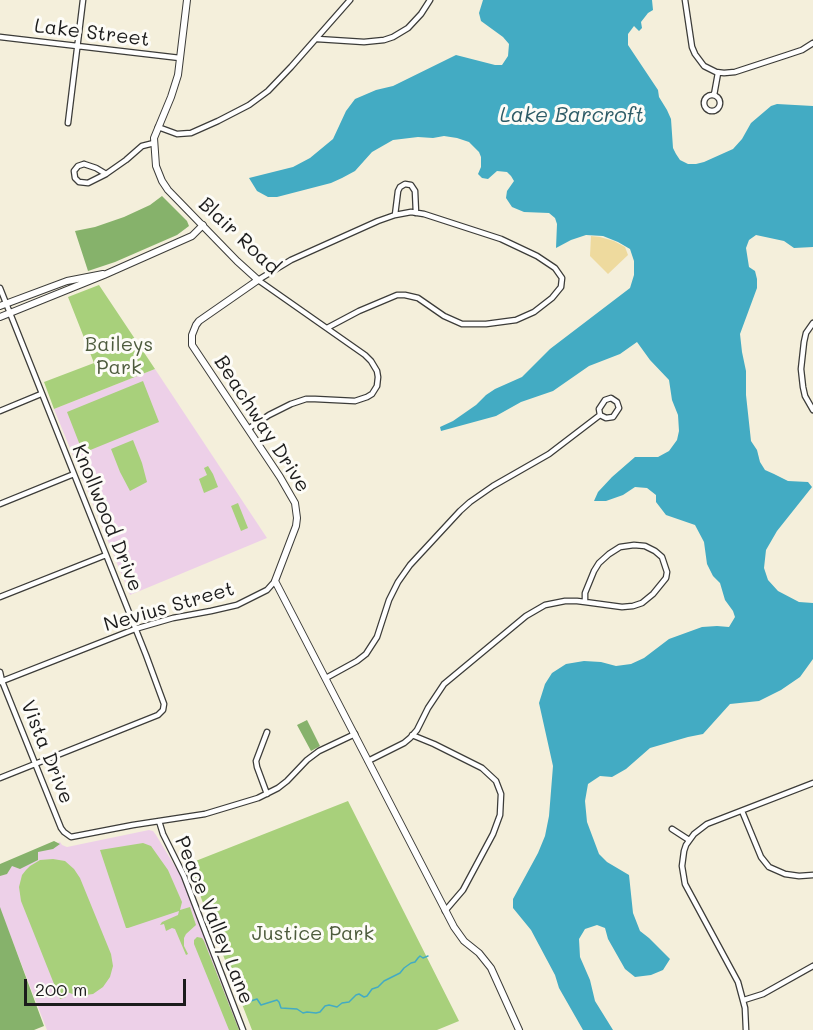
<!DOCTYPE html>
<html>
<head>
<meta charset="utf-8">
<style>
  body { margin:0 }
  #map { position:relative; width:813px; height:1030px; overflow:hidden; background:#f4efdb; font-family:Mali,sans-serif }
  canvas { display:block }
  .scale { position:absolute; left:24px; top:979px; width:162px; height:27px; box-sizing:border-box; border:3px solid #1c1c1c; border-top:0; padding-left:8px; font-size:18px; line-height:21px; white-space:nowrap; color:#1c1c1c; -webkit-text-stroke:4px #fdfcf7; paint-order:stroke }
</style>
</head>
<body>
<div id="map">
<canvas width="813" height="1030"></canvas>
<div class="scale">200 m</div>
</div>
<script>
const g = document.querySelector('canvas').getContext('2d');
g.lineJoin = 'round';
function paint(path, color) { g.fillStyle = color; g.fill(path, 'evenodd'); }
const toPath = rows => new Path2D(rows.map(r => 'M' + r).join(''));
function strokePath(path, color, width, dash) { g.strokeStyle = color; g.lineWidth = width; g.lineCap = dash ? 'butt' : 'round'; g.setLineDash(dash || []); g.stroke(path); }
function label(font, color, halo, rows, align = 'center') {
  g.font = font + ' Mali,sans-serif'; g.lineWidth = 6; g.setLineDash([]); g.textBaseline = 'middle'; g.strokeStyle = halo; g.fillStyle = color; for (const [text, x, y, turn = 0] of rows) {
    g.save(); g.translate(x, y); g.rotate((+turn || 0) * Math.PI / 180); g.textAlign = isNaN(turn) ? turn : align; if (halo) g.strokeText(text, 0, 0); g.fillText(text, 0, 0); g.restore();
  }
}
paint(toPath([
  [155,369,267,538,130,595,54,409],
  [149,830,153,831,156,835,176,868,182,866,245,1030,47,1030,0,909,0,865,60,842,62,845,67,847]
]), '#edd0e8');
paint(toPath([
  [99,285,155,369,54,409,44,382,94,363,68,297],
  [143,381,159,422,83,453,67,412],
  [133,440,142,463,147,482,130,491,120,472,111,449],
  [208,466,213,474,218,487,204,493,199,479,207,475,204,468],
  [238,503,248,528,241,531,231,506],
  [348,801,459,1021,437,1030,252,1030,188,864],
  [143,843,151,846,168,870,182,902,180,910,190,907,196,925,186,934,184,938,184,946,188,954,186,955,175,929,172,928,166,931,164,924,160,925,162,922,178,915,179,911,128,928,126,928,100,850],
  [53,859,65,861,74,869,80,878,111,954,113,966,110,977,103,987,93,994,78,996,64,991,66,997,60,999,21,901,19,887,22,875,26,870,30,866,40,860],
  [197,937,202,938,204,941,239,1030,229,1030,194,944,194,940]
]), '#a8d07b');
paint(toPath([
  [162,196,187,221,189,226,177,235,115,262,88,271,75,231,95,227,124,217,150,205],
  [307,720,320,746,311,751,297,725],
  [54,841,60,844,53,849,38,852,38,860,20,869,12,866,7,874,0,876,0,864],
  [0,907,44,1026,34,1030,0,1030]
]), '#86b26b');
paint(toPath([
  [591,236,600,237,614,241,625,247,628,255,608,274,590,256]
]), '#eeda9e');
paint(toPath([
  [483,0,652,0,653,10,648,13,641,22,642,28,639,31,634,26,628,34,628,45,658,90,659,97,667,110,671,119,673,148,676,154,680,160,688,164,696,164,704,162,733,149,742,139,751,123,771,106,777,104,813,106,813,247,794,248,784,241,756,235,749,240,746,248,749,267,755,271,757,279,757,288,740,334,742,352,746,371,746,395,751,441,757,450,760,462,765,470,774,474,788,481,808,482,812,487,777,531,766,550,764,568,768,580,778,591,799,602,813,603,813,659,800,677,781,690,759,701,730,704,703,734,688,737,650,748,626,769,612,777,600,776,588,784,585,801,587,822,599,854,607,862,629,875,633,913,640,931,649,938,670,959,663,970,651,975,635,977,625,969,608,939,605,928,597,925,585,929,579,939,580,957,590,980,595,1001,613,1030,583,1030,559,988,555,975,531,930,513,908,513,899,538,853,545,836,549,816,553,766,539,703,545,684,552,673,566,664,584,661,601,662,616,666,631,664,644,658,669,639,702,627,717,626,729,627,735,617,733,611,725,600,720,583,713,576,707,564,704,542,695,525,666,515,656,502,656,495,647,488,635,487,623,495,606,501,594,501,598,492,612,477,635,457,658,457,669,451,677,440,679,431,678,415,672,400,669,380,650,360,637,342,620,354,589,366,553,391,521,402,496,416,441,431,440,427,453,421,476,405,486,395,495,389,522,377,550,349,630,288,634,275,634,261,630,249,618,242,603,236,586,235,571,240,556,248,557,224,555,218,549,213,524,212,512,207,506,198,507,191,514,181,511,176,507,172,497,171,488,179,482,178,478,174,481,167,481,157,479,152,469,142,457,138,444,136,433,138,418,137,393,140,372,152,355,171,342,178,331,183,277,197,268,197,257,191,249,178,293,167,310,158,333,139,346,111,355,99,376,90,393,86,456,55,495,65,502,65,508,56,509,44,503,37,481,21,479,13]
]), '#43abc3');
strokePath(toPath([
  [245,1003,257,999,261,1005,277,1000,279,1002,281,1008,297,1009,303,1013,307,1012,316,1013,320,1012,325,1006,329,1005,337,1007,342,1003,349,1002,356,995,359,994,364,997,367,996,372,989,378,987,384,981,400,973,404,968,411,963,415,962,418,958,420,956,423,958,428,956]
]), '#43abc3', 1.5);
const minor = toPath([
  [685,0,692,47,695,54,704,66,716,72,724,73,735,72,787,55,802,50,813,43],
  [0,37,180,58],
  [317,39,364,42,384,40,393,37,408,28,421,14,430,0],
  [714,95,718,73],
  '704 103a8 8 0 1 1 16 0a8 8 0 1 1-16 0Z',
  [68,123,83,0],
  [158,127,177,134,191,133,218,121,249,105,268,91,291,67,350,0],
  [84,164,96,168,106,174,88,183,79,182,75,178,74,171,78,166,84,164],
  [106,174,126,160,142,146,154,143],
  [395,215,398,191,400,187,405,184,411,185,415,191,416,213],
  [0,288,146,655,164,704,163,710,158,715,0,778],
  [813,323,806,333,804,342,801,369,803,387,805,396,813,410],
  [0,411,41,394],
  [248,429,269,415,291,404,306,399,315,399,355,401,367,397,372,394,377,386,378,377,377,371,371,361,365,355,258,280,291,260,378,221,395,215,411,212,424,214,501,239,537,256,555,268,562,278,561,287,552,298,534,312,516,320,486,324,462,324,444,316,418,298,405,295,397,295,359,311,327,328],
  [0,504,74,474],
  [0,597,106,555],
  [0,672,2,681,61,828,64,832,71,837,133,825,205,814,258,798,278,788,287,781,307,760,319,751,355,734],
  [326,678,357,661,366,654,377,637,389,600,398,582,410,565,460,511,470,502,493,486,549,454,600,415,606,418,613,417,619,408,617,402,611,398,605,400,599,409,600,415],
  [0,682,135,629,173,618,211,611,237,605,267,590,275,581],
  [267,732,256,761,257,767,267,794],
  [412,735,434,744,482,768,496,781,501,794,500,815,493,834,463,890,445,911],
  [368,761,404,743,410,738,417,730,428,708,444,684,526,616,545,605,565,601,577,601,585,602,622,607,633,606,642,603,653,594,666,578,667,572,662,557,655,551,645,546,634,545,620,547,609,554,599,563,594,571,585,593,585,602],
  [742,811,761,857,769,867,785,874,799,876,813,875],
  [159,821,163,834,184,876,243,1030],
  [672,829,689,840],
  [744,1000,763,994,813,966],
  [746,1030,745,1008,738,982,685,884,682,866,684,851,686,845,694,834,707,824,813,783]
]);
const tertiary = toPath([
  [187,0,178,75,171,97,154,138,156,166,162,181,168,190,237,261,258,280,199,321,196,325,192,335,192,345,280,477,295,503,297,518,296,526,275,581,454,927,464,941,479,953,491,968,519,1030],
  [0,306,67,281,103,274],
  [0,317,104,275,192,236,203,225]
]);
strokePath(minor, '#3c3c39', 7);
strokePath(tertiary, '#3c3c39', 8);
strokePath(minor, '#fff', 4.5);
strokePath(tertiary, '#fff', 6);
label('20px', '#1c1c1c', '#fdfcf7', [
  ["Lake Street",92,33,7],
  ["Blair Road",239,236,43],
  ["Beachway Drive",262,424,57],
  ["Knollwood Drive",107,518,68],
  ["Nevius Street",169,607,-16],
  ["Vista Drive",47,752,68],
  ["Peace Valley Lane",214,920,68]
]);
label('20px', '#4d5b3d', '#fdfcf7', [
  ["Baileys",119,345],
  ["Park",119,368],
  ["Justice Park",313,934]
]);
label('italic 21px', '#2e5c67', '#fdfcf7', [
  ["Lake Barcroft",572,116]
]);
</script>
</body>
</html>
